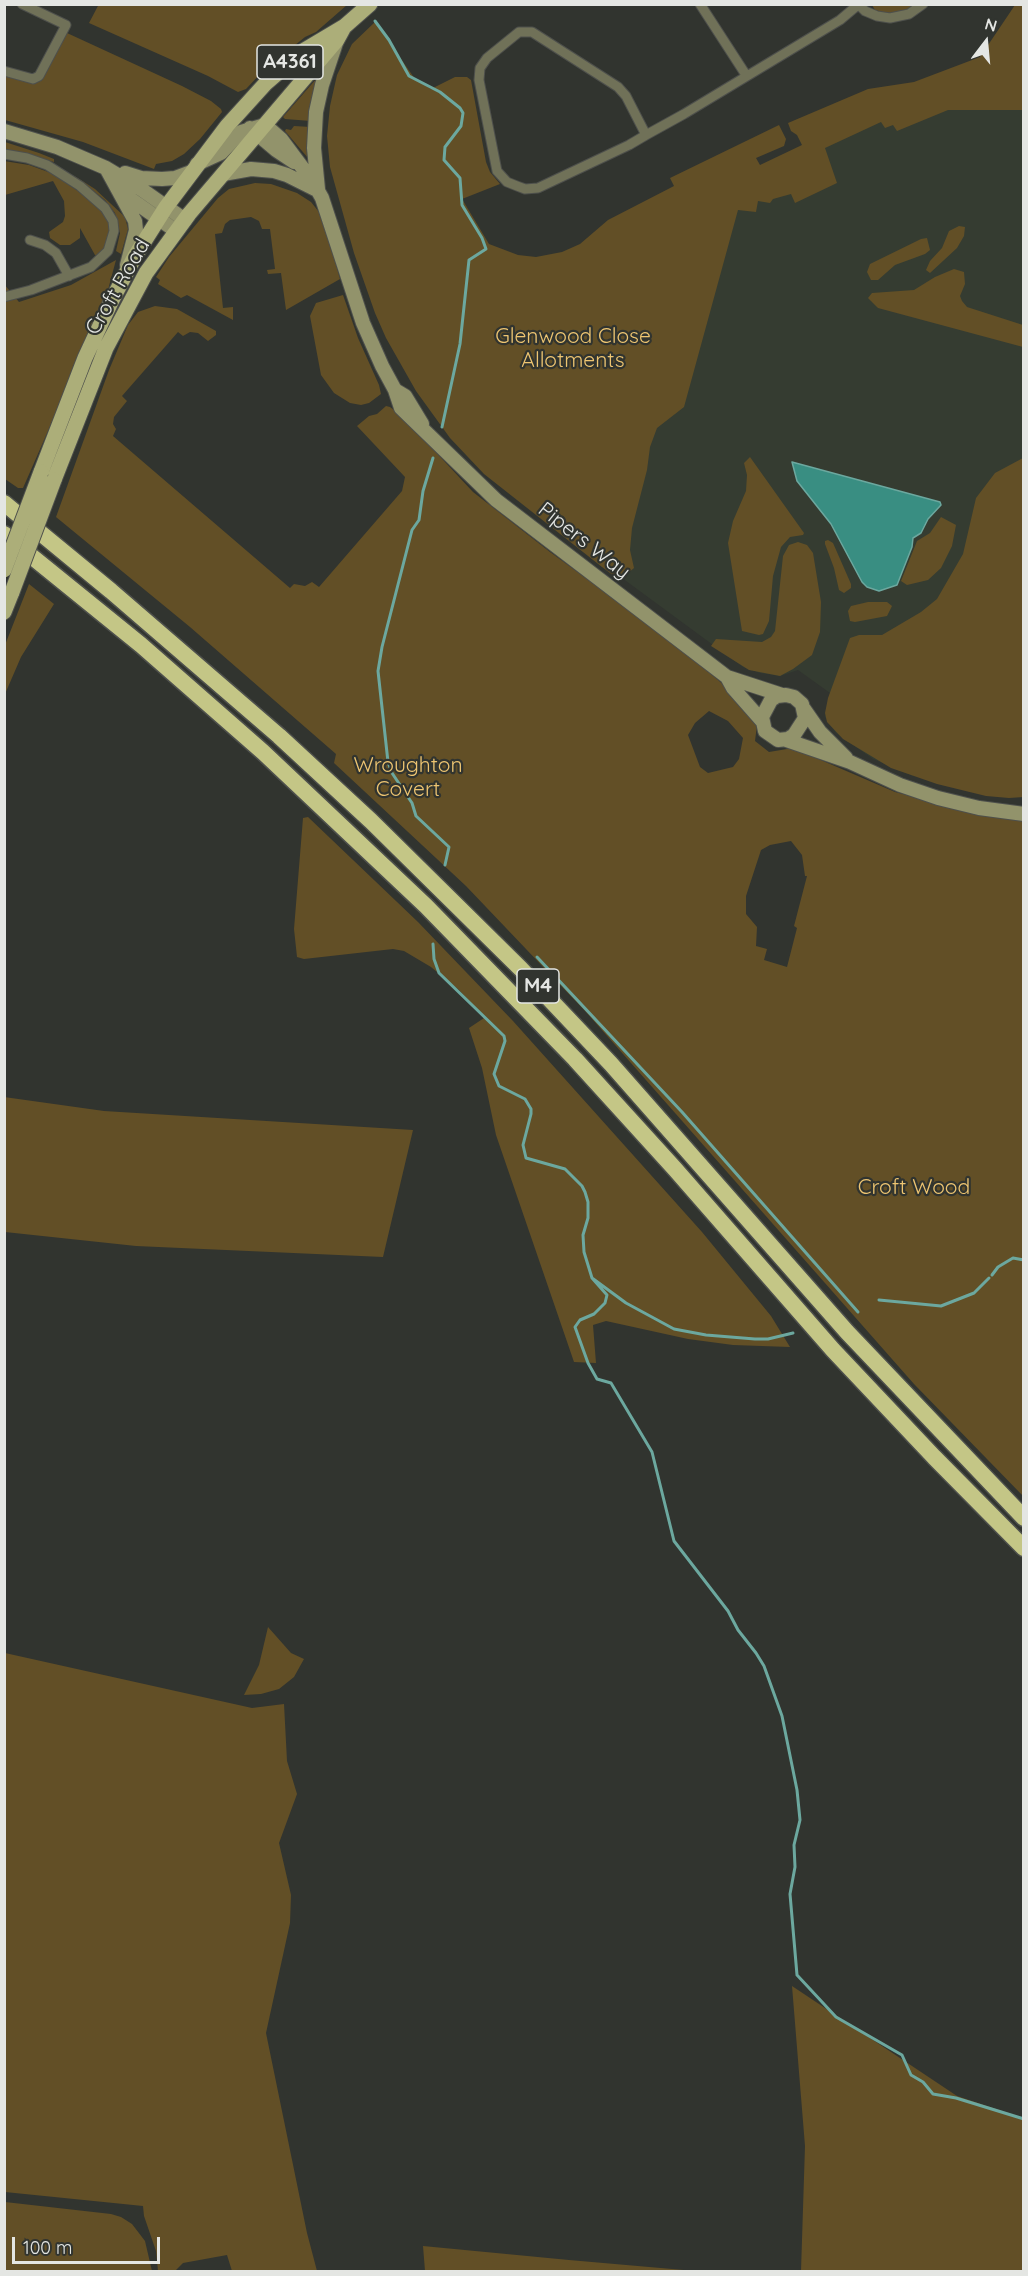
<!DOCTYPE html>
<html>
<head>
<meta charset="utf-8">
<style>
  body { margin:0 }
  #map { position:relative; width:1028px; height:2276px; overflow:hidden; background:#31342f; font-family:Quicksand,sans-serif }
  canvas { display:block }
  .frame { position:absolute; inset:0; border:6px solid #e4e6e3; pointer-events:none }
  .north { position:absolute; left:956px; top:12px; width:60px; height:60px; -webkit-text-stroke:4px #31342f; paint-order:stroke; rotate:16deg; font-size:16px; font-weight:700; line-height:24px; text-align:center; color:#e4e6e3 }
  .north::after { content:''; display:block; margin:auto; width:21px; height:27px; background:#e4e6e3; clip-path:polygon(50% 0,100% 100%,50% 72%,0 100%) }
  .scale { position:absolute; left:12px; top:2237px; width:148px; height:27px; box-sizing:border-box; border:3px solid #e4e6e3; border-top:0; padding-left:8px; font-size:18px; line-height:21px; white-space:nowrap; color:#e4e6e3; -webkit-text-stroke:4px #31342f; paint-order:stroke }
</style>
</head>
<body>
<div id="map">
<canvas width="1028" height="2276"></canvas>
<div class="frame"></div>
<div class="north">N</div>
<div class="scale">100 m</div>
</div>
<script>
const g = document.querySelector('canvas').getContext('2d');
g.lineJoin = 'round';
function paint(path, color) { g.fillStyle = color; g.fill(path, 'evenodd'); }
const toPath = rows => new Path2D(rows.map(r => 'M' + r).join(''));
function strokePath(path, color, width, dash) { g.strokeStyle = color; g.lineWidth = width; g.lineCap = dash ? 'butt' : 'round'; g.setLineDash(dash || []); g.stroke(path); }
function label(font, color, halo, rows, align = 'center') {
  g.font = font + ' Quicksand,sans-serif'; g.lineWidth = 4.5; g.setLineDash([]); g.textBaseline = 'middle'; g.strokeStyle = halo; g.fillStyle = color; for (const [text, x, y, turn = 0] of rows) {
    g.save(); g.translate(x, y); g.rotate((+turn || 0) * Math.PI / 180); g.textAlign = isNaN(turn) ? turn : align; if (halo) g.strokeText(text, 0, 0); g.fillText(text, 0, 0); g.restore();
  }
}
paint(toPath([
  [1023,89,1023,523,913,776,873,759,836,733,825,717,830,693,798,670,780,676,760,673,743,667,622,578,615,563,616,532,728,198,802,145,894,109]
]), '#353c31');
paint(toPath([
  [99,4,347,4,347,5,316,32,305,37,262,72,246,89,238,92,208,76,89,23],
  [872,5,916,5,903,12,890,14,875,10],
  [1015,5,1023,5,1023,110,948,110,897,131,893,125,885,128,881,122,825,148,837,183,795,203,791,194,773,199,770,203,758,201,756,212,738,210,684,407,657,428,650,447,647,470,632,528,630,550,634,568,622,578,618,579,602,567,484,474,450,438,416,391,386,338,375,313,354,253,330,167,327,136,330,106,337,75,352,44,375,22,415,79,431,89,455,77,467,77,471,80,486,162,490,172,500,184,462,199,489,244,518,255,536,257,562,252,580,244,608,220,674,186,670,178,779,125,786,139,784,146,756,158,760,165,802,145,797,135,791,131,788,123,868,89,914,82,980,57],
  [67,33,182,86,211,101,221,109,222,112,200,139,184,154,172,161,156,164,154,169,83,142,5,120,4,75,31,83,42,79],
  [317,78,311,121,285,119,283,117],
  [294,126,311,127,308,158,285,131,286,129,291,130],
  [5,142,39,153,54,159,54,162,5,149],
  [4,161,29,165,51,173,87,197,102,209,108,217,111,228,105,249,100,256,95,255,80,228,80,238,70,245,60,245,50,238,49,232,63,222,65,216,64,201,53,181,5,195],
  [73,175,95,189,125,217,128,229,121,254,116,251,120,233,115,213,105,200],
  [255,183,271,184,297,193,311,202,319,212,326,228,340,279,286,310,281,273,268,274,267,270,275,269,270,229,262,229,259,221,251,217,230,220,225,224,222,233,215,234,223,308,233,307,233,320,187,295,181,298,158,284,160,280,156,277,169,257,218,198,229,189],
  [959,226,965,227,964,236,957,248,930,273,926,270,930,261,942,248,949,231],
  [927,238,930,250,925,254,895,265,878,280,871,280,867,272,870,264,921,239],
  [116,260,105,301,23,488,18,488,5,479,4,284,19,302,71,285],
  [954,269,964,272,965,284,960,296,962,301,967,307,1023,325,1023,347,878,308,868,298,872,293,914,290,935,277],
  [343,295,358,338,379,385,381,394,369,403,361,405,350,403,334,393,321,375,310,316,316,303],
  [155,306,177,309,216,331,216,335,208,341,198,333,190,332,183,336,178,332,122,396,127,401,114,417,113,424,116,429,113,436,290,588,294,584,305,586,312,582,319,587,402,491,405,477,357,426,369,416,377,414,386,406,390,407,403,417,473,492,550,552,678,645,734,694,757,725,755,741,769,752,793,748,895,792,1004,819,1023,819,1023,1496,914,1384,586,1012,466,886,334,763,336,754,190,627,56,517,109,370,128,325,138,312],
  [709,711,728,721,743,738,739,759,733,767,708,773,700,767,688,735,695,723],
  [791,841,802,855,805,876,807,876,794,926,797,928,787,967,764,960,767,949,756,946,757,927,746,914,746,896,761,850,770,845],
  [750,457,804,533,803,535,790,537,781,547,773,576,769,621,763,634,759,635,742,631,728,543,733,521,746,491,747,475,744,463],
  [1023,458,1024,797,1009,798,986,796,937,784,891,768,843,739,827,722,825,713,828,698,850,638,859,635,882,635,921,612,937,599,963,554,976,498,995,473],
  [941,517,956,525,952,546,941,568,928,580,907,585,901,581,917,541,930,533],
  [828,540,833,543,851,584,851,588,844,593,839,590,834,568,825,544,825,541],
  [798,542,807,545,813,553,821,602,820,632,812,655,793,669,780,676,749,670,711,646,716,639,762,642,771,637,775,631,783,556,789,545],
  [29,584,54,604,21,657,5,694,5,645],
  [887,602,892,606,887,616,855,622,850,621,848,611,851,606,868,602],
  [308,817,418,922,513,1021,702,1232,771,1316,790,1347,733,1345,688,1339,606,1321,593,1325,596,1363,574,1362,496,1135,482,1068,469,1028,484,1018,459,990,431,967,404,951,393,949,304,959,297,957,294,929,303,818],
  [4,1097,104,1111,413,1130,383,1257,136,1246,5,1232],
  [268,1627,291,1653,304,1659,294,1677,279,1689,261,1694,244,1695,259,1665],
  [5,1653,252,1708,284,1704,287,1761,297,1794,279,1843,291,1895,290,1923,266,2033,307,2233,317,2271,232,2271,227,2255,183,2263,175,2271,158,2271,156,2251,144,2216,143,2206,5,2192],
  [792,1986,957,2096,1023,2118,1023,2271,801,2271,805,2146],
  [5,2202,111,2214,121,2217,132,2224,145,2241,152,2271,5,2271],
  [423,2246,569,2260,695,2271,425,2271]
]), '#624f26');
const water = toPath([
  [792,462,940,502,941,505,928,519,921,533,913,538,912,547,897,585,879,591,867,587,862,582,831,524,797,481,792,462]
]);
paint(water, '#398e82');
strokePath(water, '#6ca89f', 1.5);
strokePath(toPath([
  [375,21,389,40,409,76,440,92,460,108,463,113,461,126,445,147,444,160,460,178,462,205,482,238,486,249,469,260,460,344,442,427],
  [433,458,423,491,419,520,412,530,382,647,378,671,388,762,392,773,412,803,416,816,449,847,445,865],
  [433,944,434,959,439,973,504,1036,505,1041,494,1074,499,1086,525,1099,531,1109,531,1114,523,1145,526,1158,565,1169,582,1186,585,1192,588,1202,588,1218,583,1235,584,1252,592,1278,626,1303,674,1329,706,1335,755,1339,768,1339,793,1333],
  [537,957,682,1112,858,1312],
  [992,1275,998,1267,1013,1258,1024,1260],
  [592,1278,607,1295,605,1303,594,1314,580,1320,575,1327,588,1363,597,1379,611,1383,652,1452,674,1541,728,1611,738,1630,756,1653,764,1666,782,1716,797,1790,800,1820,794,1845,795,1867,790,1894,797,1975,836,2017,902,2055,911,2075,923,2082,933,2094,956,2098,1024,2119],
  [879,1300,941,1306,974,1293,989,1278]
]), '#6ca89f', 3);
const street = toPath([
  [700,4,746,75],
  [859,5,865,11,877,16,890,18,909,14,923,4],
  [4,71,33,79,39,76,66,25,22,4],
  [646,135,626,96,618,87,532,32,519,32,487,58,480,68,479,80,497,171,507,182,517,186,525,189,538,188,629,145,646,135,684,114,840,20,859,4],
  [4,154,27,158,47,165,80,186,105,208,113,221,114,231,108,251,91,267,31,290,4,297],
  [30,240,45,245,56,253,69,276]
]);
const secondary = toPath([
  [250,128,276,150,294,162],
  [4,131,57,147,106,168,141,189,185,220],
  [197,164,221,153,241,132,265,125,281,139,313,182,322,198,363,323,382,366,395,390,401,408,496,500,727,677,733,688,762,721],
  [106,168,135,221,136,230,127,265],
  [125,173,141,178,162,179,175,178,191,172],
  [223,174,251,169,274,171,287,175,317,190],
  [318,189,314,148,316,112,322,85,336,43],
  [122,193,176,231],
  [395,390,405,396,422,424],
  [727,677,782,695],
  [786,695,794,697,802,704,805,718,794,735,788,739,778,740,765,731,762,717,771,700,777,696,786,695],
  [804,709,820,732,846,758],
  [786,740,850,762,900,785,938,798,979,808,1024,814]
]);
const primary = toPath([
  [41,472,85,358,111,302,135,256,166,207,227,126,266,83,303,51,345,26,370,4],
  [54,480,106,348,146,273,189,214,337,40,343,29],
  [4,612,12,592]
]);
const highway = toPath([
  [4,503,111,591,279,736,371,821,521,969,611,1064,847,1332,1024,1518],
  [4,534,141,645,263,752,426,906,575,1059,675,1169,833,1350,934,1457,1024,1548]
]);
strokePath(street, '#4e504c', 11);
strokePath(secondary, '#4e504c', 16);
strokePath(primary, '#4e504c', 17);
strokePath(highway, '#4e504c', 19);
strokePath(street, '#707158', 9);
strokePath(secondary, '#92936b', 14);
strokePath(primary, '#acae79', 15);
strokePath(highway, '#c4c686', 16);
const primaryBridge = toPath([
  [4,570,41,472],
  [12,592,54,480]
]);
strokePath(primaryBridge, '#4e504c', 17, []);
strokePath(primaryBridge, '#acae79', 15);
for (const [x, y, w] of [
  [290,62,66],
  [538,986,42]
]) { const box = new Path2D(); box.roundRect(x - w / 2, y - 17, w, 34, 4.5); g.fillStyle = '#31342f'; g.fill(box); strokePath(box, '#e4e6e3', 1.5); }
label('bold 20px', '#e4e6e3', null, [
  ["A4361",290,62],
  ["M4",538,986]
]);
label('21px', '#e4e6e3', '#31342f', [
  ["Croft Road",118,287,-60],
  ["Pipers Way",584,541,38]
]);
label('21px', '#eec571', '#31342f', [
  ["Glenwood Close",573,337],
  ["Allotments",573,361],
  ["Wroughton",408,766],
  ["Covert",408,790],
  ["Croft Wood",914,1188]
]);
</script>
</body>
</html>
